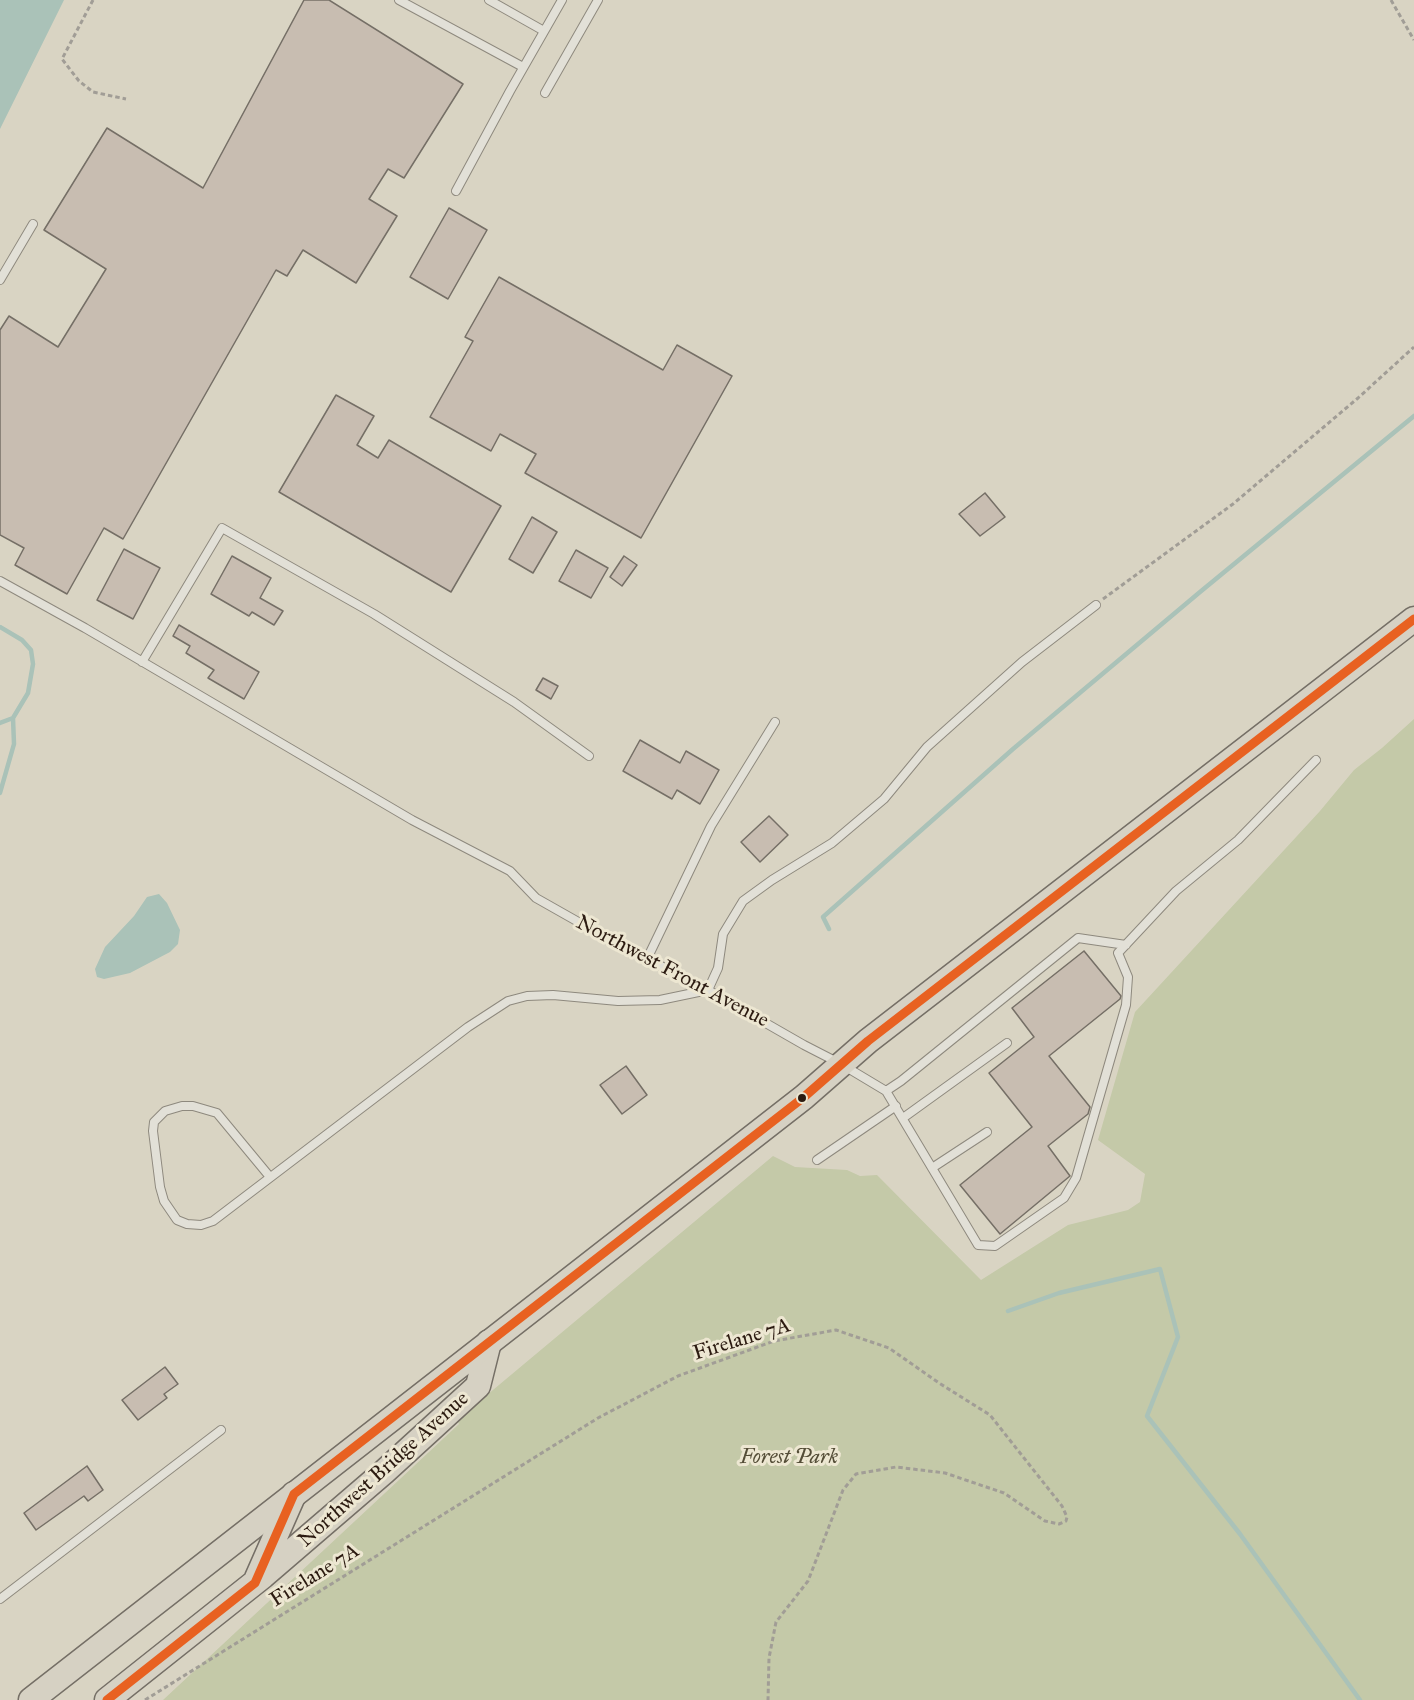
<!DOCTYPE html>
<html>
<head>
<meta charset="utf-8">
<style>
  body { margin:0 }
  canvas { display:block; background:#d9d4c3 }
</style>
</head>
<body>
<canvas width="1414" height="1700"></canvas>
<script>
const g = document.querySelector('canvas').getContext('2d');
g.lineJoin = 'round';
function paint(path, color) { g.fillStyle = color; g.fill(path, 'evenodd'); }
const toPath = rows => new Path2D(rows.map(r => 'M' + r).join(''));
function strokePath(path, color, width, dash) { g.strokeStyle = color; g.lineWidth = width; g.lineCap = dash ? 'butt' : 'round'; g.setLineDash(dash || []); g.stroke(path); }
function label(font, color, halo, rows, align = 'center') {
  g.font = font + ' "IM FELL Great Primer",serif'; g.lineWidth = 6; g.setLineDash([]); g.textBaseline = 'middle'; g.strokeStyle = halo; g.fillStyle = color; for (const [text, x, y, turn = 0] of rows) {
    g.save(); g.translate(x, y); g.rotate((+turn || 0) * Math.PI / 180); g.textAlign = isNaN(turn) ? turn : align; if (halo) g.strokeText(text, 0, 0); g.fillText(text, 0, 0); g.restore();
  }
}
paint(toPath([
  [1414,719,1414,1700,163,1700,459,1424,457,1420,773,1156,795,1167,847,1170,860,1176,877,1175,981,1280,1068,1225,1128,1210,1140,1202,1145,1174,1098,1140,1135,1012,1320,811,1354,770,1382,748]
]), '#c4c9a8');
paint(toPath([
  [0,0,64,0,0,129],
  [159,894,167,903,180,930,178,944,170,952,130,973,104,979,97,977,95,969,105,947,134,916,147,897]
]), '#aac2b8');
strokePath(toPath([
  [0,627,22,640,31,650,33,664,28,693,13,718,14,744,0,793],
  [0,723,13,718],
  [829,929,823,917,1013,749,1200,592,1414,416],
  [1008,1311,1059,1293,1160,1269,1178,1337,1147,1416,1240,1534,1360,1700]
]), '#aac2b8', 4.5);
const building = toPath([
  [304,0,329,0,463,84,404,178,388,169,369,199,397,216,356,283,303,250,287,276,276,270,123,539,104,528,67,594,15,565,24,548,0,535,0,330,9,316,58,347,106,269,44,230,107,128,203,188,304,0],
  [449,208,487,230,448,299,410,277,449,208],
  [499,277,663,370,677,345,732,376,641,538,525,473,536,454,500,434,491,451,430,417,473,341,465,337,499,277],
  [336,395,374,416,357,445,378,458,389,440,501,506,451,592,279,492,336,395],
  [985,493,1005,517,980,536,959,514,985,493],
  [532,517,557,532,533,573,509,559,532,517],
  [124,549,160,568,133,619,97,600,124,549],
  [576,550,608,568,591,598,559,581,576,550],
  [232,556,271,578,260,598,283,611,274,625,252,612,249,616,211,594,232,556],
  [624,556,637,565,622,586,610,577,624,556],
  [179,625,259,672,244,699,208,678,214,670,186,653,190,646,173,636,179,625],
  [543,678,558,686,551,699,536,690,543,678],
  [640,740,680,763,686,751,719,770,700,804,677,790,672,799,623,771,640,740],
  [769,816,788,835,760,862,741,842,769,816],
  [1084,951,1121,996,1120,999,1049,1056,1090,1107,1088,1114,1048,1146,1070,1176,1000,1234,960,1185,1032,1127,989,1073,1034,1037,1012,1008,1084,951],
  [626,1066,647,1095,622,1114,600,1085,626,1066],
  [165,1367,178,1384,164,1394,167,1398,138,1420,122,1400,165,1367],
  [87,1466,103,1490,88,1501,84,1496,36,1530,24,1513,87,1466]
]);
paint(building, '#c8bdb1');
strokePath(building, '#756f66', 1.5);
const service = toPath([
  [399,0,523,67],
  [489,0,544,31],
  [545,93,598,0],
  [456,191,510,91,562,0],
  [0,280,33,224],
  [0,581,85,628,412,820,510,871,536,898,612,941,708,990,804,1045,841,1064,886,1091,901,1081,1078,938,1126,945],
  [142,662,222,528,374,614,514,702,589,756],
  [647,959,711,826,775,722],
  [886,1091,978,1245,995,1246,1064,1198,1076,1178,1126,1005,1128,977,1118,953,1176,891,1238,840,1316,760],
  [903,1118,1007,1043],
  [817,1160,896,1106],
  [932,1168,987,1132],
  [270,1177,217,1113,193,1106,182,1106,165,1111,154,1122,153,1131,160,1187,164,1201,177,1220,187,1224,201,1225,213,1221,468,1027,508,1001,527,996,553,995,618,1001,660,1000,708,990,718,968,723,934,743,901,772,880,832,843,884,799,927,747,1022,662,1096,605],
  [0,1599,221,1430]
]);
const primary = toPath([
  [257,1578,294,1494],
  [107,1700,263,1576,384,1472,478,1386,489,1342]
]);
const trunk = toPath([
  [31,1700,804,1097,868,1041,1414,619]
]);
strokePath(service, '#8e897e', 10);
strokePath(primary, '#756f66', 27);
strokePath(trunk, '#756f66', 27);
strokePath(toPath([
  [93,0,62,59,79,81,93,92,126,99],
  [1391,0,1414,40],
  [1103,599,1233,504,1358,398,1414,347],
  [145,1700,598,1418,678,1376,774,1341,836,1330,889,1348,939,1383,990,1415,1062,1506,1067,1517,1066,1521,1059,1524,1045,1521,1004,1493,945,1473,896,1467,856,1474,843,1490,808,1581,776,1622,769,1658,768,1700]
]), '#a19d96', 3, [4.5, 3]);
strokePath(service, '#e2e0d7', 8);
strokePath(primary, '#d6d1c3', 24);
strokePath(trunk, '#d6d1c3', 24);
strokePath(toPath([
  [107,1700,255,1583,294,1494,804,1097,868,1041,1414,619]
]), '#e86121', 9);
for (const [x, y, r, color] of [
  [802,1098,5,"#2c1b11"]
]) { const dot = new Path2D(); dot.arc(x, y, r, 0, 2 * Math.PI); g.fillStyle = color; g.fill(dot); strokePath(dot, '#ede7d2', 2); }
label('21px', '#2c1b11', '#ede7d2', [
  ["Northwest Front Avenue",672,972,28],
  ["Firelane 7A",742,1340,-17],
  ["Northwest Bridge Avenue",384,1470,-42],
  ["Firelane 7A",315,1576,-32]
]);
label('italic 21px', '#544d37', '#ede7d2', [
  ["Forest Park",789,1458]
]);
</script>
</body>
</html>
